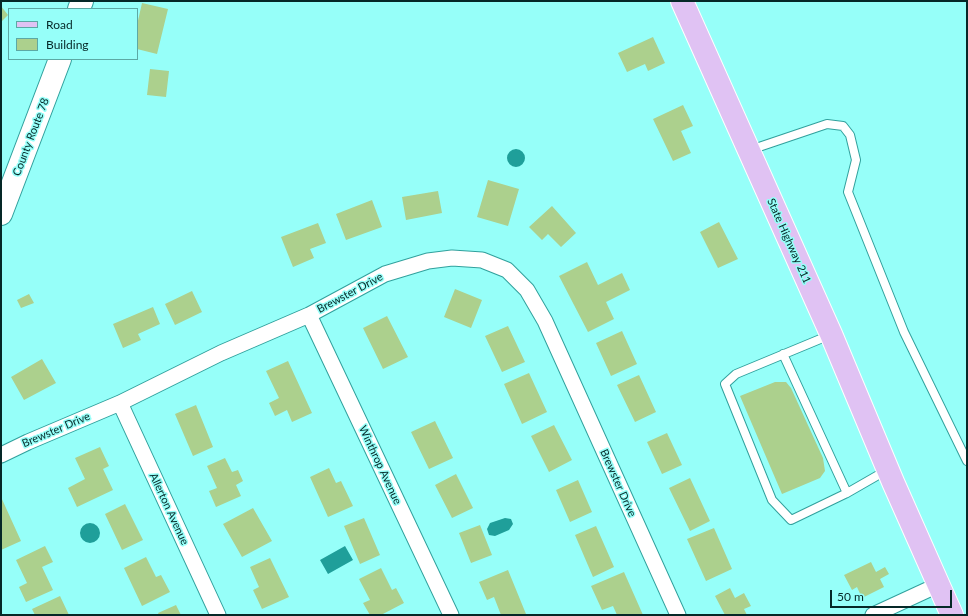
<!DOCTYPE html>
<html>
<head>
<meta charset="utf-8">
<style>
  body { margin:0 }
  #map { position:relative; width:968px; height:616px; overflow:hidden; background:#96fff9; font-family:Lato,sans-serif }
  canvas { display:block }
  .frame { position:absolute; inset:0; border:2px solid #052827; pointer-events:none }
  .legend { position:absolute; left:8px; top:8px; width:130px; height:52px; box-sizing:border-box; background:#96fff9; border:1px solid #5ca9a5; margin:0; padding:5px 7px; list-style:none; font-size:12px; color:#052827 }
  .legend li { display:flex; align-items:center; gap:8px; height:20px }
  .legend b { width:20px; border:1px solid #5ca9a5 }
  .scale { position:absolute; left:830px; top:590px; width:122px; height:18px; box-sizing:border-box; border:2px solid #052827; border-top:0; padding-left:5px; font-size:12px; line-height:14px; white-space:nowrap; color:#052827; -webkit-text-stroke:3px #96fff9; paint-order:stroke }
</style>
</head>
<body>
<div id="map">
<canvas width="968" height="616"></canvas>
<div class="frame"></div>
<ul class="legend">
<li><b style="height:5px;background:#e0c2f3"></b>Road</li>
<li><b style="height:11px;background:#acd08d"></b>Building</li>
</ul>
<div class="scale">50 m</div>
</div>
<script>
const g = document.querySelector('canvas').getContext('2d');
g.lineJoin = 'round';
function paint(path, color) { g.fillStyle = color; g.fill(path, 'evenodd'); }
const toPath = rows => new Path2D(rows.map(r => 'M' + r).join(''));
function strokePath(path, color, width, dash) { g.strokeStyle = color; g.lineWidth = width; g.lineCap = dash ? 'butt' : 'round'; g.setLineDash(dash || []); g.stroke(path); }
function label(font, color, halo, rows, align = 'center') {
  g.font = font + ' Lato,sans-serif'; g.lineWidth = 3; g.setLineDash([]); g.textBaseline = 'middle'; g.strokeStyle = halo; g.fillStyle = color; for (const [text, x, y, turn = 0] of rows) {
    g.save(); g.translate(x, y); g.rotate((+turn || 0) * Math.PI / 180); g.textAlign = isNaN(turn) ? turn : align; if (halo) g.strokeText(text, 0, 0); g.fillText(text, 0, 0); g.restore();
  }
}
paint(toPath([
  '507 158a9 9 0 1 1 18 0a9 9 0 1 1-18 0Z',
  [505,518,511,519,513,524,509,530,495,536,489,535,487,529,490,523],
  '80 533a10 10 0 1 1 20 0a10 10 0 1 1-20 0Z',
  [345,546,353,560,328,574,320,560]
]), '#1f9f9a');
paint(toPath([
  [142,3,168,9,157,54,137,49,137,25],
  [1,6,8,15,1,22],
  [653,37,665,63,648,71,645,64,627,72,618,53],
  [150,69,169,71,166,97,147,95],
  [683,105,693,126,681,131,691,153,673,161,653,119],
  [488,180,519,189,508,226,477,217],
  [438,191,442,213,406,220,402,197],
  [372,200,382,227,346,240,336,214],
  [552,206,576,233,561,247,548,234,542,240,529,227],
  [719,222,738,259,718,268,700,232],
  [318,223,326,243,310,249,314,258,293,267,281,237],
  [587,262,598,285,622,273,630,290,606,302,614,319,588,332,559,276],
  [455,289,482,300,471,328,444,317],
  [192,291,202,312,175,325,165,304],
  [29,294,34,303,21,308,17,300],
  [153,307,160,324,138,334,141,340,123,348,113,324],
  [387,316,408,357,383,369,363,328],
  [508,326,525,362,502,372,485,336],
  [622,331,637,364,611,376,596,343],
  [42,359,56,383,24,400,11,377],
  [288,361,312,413,292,422,287,410,275,416,269,403,279,398,266,371],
  [529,373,547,412,522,424,504,384],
  [639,375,656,412,635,422,617,385],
  [775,382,786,382,791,388,823,458,825,471,820,478,782,494,740,396],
  [196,405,213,447,193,456,175,414],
  [435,421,453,458,429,469,411,432],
  [554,425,572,460,549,472,531,436],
  [667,433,682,465,662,474,647,442],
  [100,447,109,466,103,469,113,490,77,507,68,488,85,479,75,458],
  [225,458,232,472,238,470,243,481,236,485,241,496,216,507,209,491,217,488,207,466],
  [329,468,336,483,341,481,353,506,328,517,310,477],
  [456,474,473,508,452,518,435,485],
  [690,478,710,521,690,531,669,488],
  [578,480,592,512,570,522,556,490],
  [1,497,21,541,1,550],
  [125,504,143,540,122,550,105,514],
  [253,508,272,541,242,557,223,524],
  [364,518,380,555,360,564,344,526],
  [480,525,492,555,471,563,459,533],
  [596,526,614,567,593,577,575,535],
  [714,528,732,569,706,581,687,539],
  [45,546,53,562,42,567,53,590,26,602,19,587,27,583,16,560],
  [146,557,156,577,161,575,170,592,142,606,124,568],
  [270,558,289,597,262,609,253,590,259,587,250,567],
  [871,562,876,572,885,567,889,574,880,579,884,587,862,598,857,587,852,590,844,575],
  [381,568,392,590,396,588,404,603,381,615,370,615,363,603,370,600,359,579],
  [508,570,526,614,523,615,501,615,494,597,487,600,479,582],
  [624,572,643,615,617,615,613,606,602,610,591,586],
  [730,588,735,598,744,593,751,606,744,609,747,615,725,615,715,596],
  [60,596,69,615,35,615,32,609],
  [176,605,181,615,159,615,158,613]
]), '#acd08d');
const lane = toPath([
  [750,150,827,124,843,126,850,135,856,160,848,192,904,332,967,461],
  [830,335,736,374,725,384,772,500,791,520,847,493,887,470],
  [783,354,847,493]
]);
const street = toPath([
  [309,315,451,615],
  [120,403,218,615],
  [1,455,28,442,120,403,221,353,309,315,385,274,428,261,452,258,482,260,507,270,527,290,545,321,678,615],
  [873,615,938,585]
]);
const secondary = toPath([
  [79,9,82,1],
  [1,214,60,59]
]);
const primary = toPath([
  [682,1,831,334,893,482,952,615]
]);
strokePath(lane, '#31a19d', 10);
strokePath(street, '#31a19d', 17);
strokePath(secondary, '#31a19d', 24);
strokePath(primary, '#fff', 24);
strokePath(lane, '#fff', 8);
strokePath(street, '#fff', 15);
strokePath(secondary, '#fff', 22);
strokePath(primary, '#e0c2f3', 22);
label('11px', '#052827', '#96fff9', [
  ["County Route 78",31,137,-69],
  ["State Highway 211",789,241,66],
  ["Brewster Drive",350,293,-28],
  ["Brewster Drive",56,430,-23],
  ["Winthrop Avenue",380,465,65],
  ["Brewster Drive",618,483,66],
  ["Allerton Avenue",169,509,65]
]);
</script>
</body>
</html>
